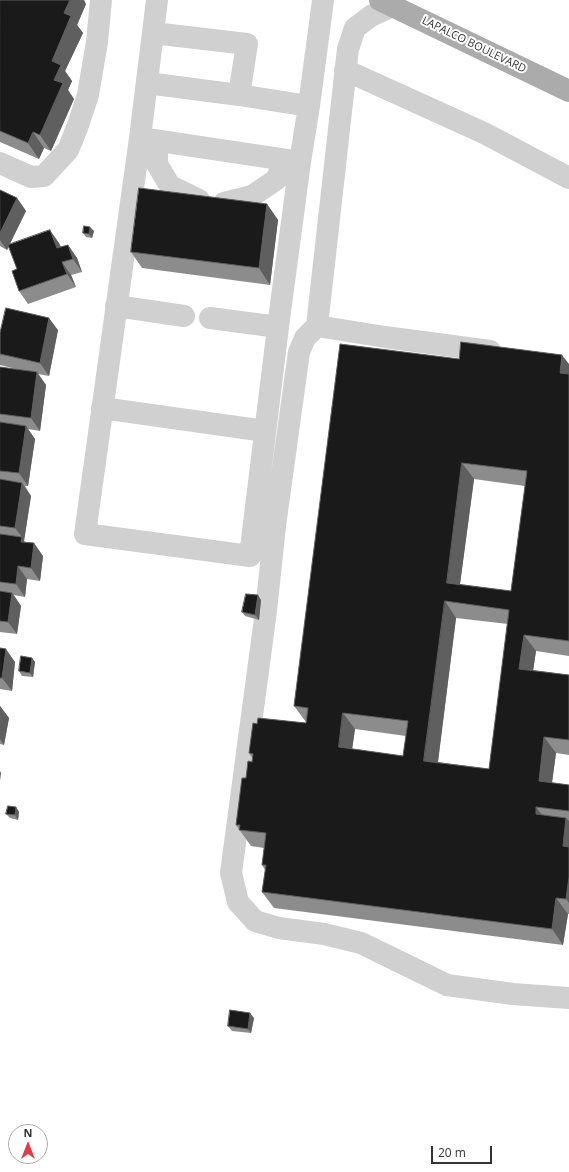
<!DOCTYPE html>
<html>
<head>
<meta charset="utf-8">
<style>
	body { margin:0 }
	#map { position:relative; width:569px; height:1172px; overflow:hidden; background:#fff; font-family:"Open Sans",sans-serif }
	canvas { display:block }
	.north { position:absolute; left:8px; top:1124px; width:40px; height:40px; box-sizing:border-box; background:#fff; border:1px solid #adadad; border-radius:50%; rotate:0deg; font-size:11px; font-weight:700; line-height:16px; text-align:center; color:#333 }
	.north::after { content:''; display:block; margin:auto; width:14px; height:18px; background:#e63946; clip-path:polygon(50% 0,100% 100%,50% 72%,0 100%) }
	.scale { position:absolute; left:431px; top:1146px; width:61px; height:18px; box-sizing:border-box; border:2px solid #333; border-top:0; padding-left:5px; font-size:12px; line-height:14px; white-space:nowrap; color:#333; -webkit-text-stroke:3px #fff; paint-order:stroke }
</style>
</head>
<body>
<div id="map">
<canvas width="569" height="1172"></canvas>
<div class="north">N</div>
<div class="scale">20 m</div>
</div>
<script>
const g = document.querySelector('canvas').getContext('2d');
g.lineJoin = 'round';
function trace(path, color, width, dash) {
  g.strokeStyle = color;
  g.lineWidth = width;
  g.lineCap = dash ? 'butt' : 'round';
  g.setLineDash(dash || []);
  g.stroke(path);
}
function fillPath(path, color) {
  g.fillStyle = color;
  g.fill(path, 'evenodd');
}
function label(font, color, halo, rows, align = 'center') {
  g.font = font + ' "Open Sans",sans-serif';
  g.lineWidth = 4;
  g.setLineDash([]);
  g.textBaseline = 'middle';
  g.strokeStyle = halo;
  g.fillStyle = color;
  for (const [text, x, y, turn = 0] of rows) {
    g.save();
    g.translate(x, y);
    g.rotate((+turn || 0) * Math.PI / 180);
    g.textAlign = isNaN(turn) ? turn : align;
    if (halo) g.strokeText(text, 0, 0);
    g.fillText(text, 0, 0);
    g.restore();
  }
}
trace(new Path2D(`
	M157,0L140,138L85,534L250,556L278,327L300,162
	M392,6L371,16L355,28L348,49L317,326L385,337L490,351
	M345,70L484,133L569,178
	M147,83L239,95L247,44L153,33
	M239,95L309,106L323,0
	M140,138L300,162L309,106
	M157,141V164L170,186L199,200
	M0,163L31,177L44,176L68,150L77,128L88,95L97,42L101,0
	M224,203L252,196L277,179L283,160
	M116,306L184,316
	M210,318L278,327
	M317,326L305,338L299,352L275,526L266,611L231,873L238,902L255,921L279,928L324,934L361,943L447,985L513,994L569,998
	M102,408L265,431`), '#d0d0d0', 22);
trace(new Path2D(`
	M380,0L569,91`), '#ababab', 22);
fillPath(new Path2D(`
	M0,0L86,4L77,25L83,33L65,71L72,81L68,90L74,99L51,151L44,148L39,159L0,142Z
	M0,190L17,198L26,211L9,245L59,243L61,247L68,245L77,258L82,272L71,275L76,287L28,304L19,291L17,269L9,246L7,250L0,246Z
	M267,204L278,220L270,285L142,268L131,252Z
	M94,231L92,238L86,237L83,233Z
	M58,330L49,376L38,374L46,385L40,431L28,429L35,439L28,486H25L31,496L24,541L26,543L43,556L40,581L27,579L25,597L14,595L21,606L17,634L0,632V367L20,370L0,365V333Z
	M459,359L569,364V656L536,651L533,670L569,675V755L556,753L552,783L569,785V914H568L563,945L274,908L262,892L265,870L262,865L264,848L251,846L236,825L246,778L252,762L253,759L249,753L257,724L306,723V722L294,706ZM474,479L525,486L511,591L460,584ZM456,618L508,624L489,769L438,762ZM355,729L406,736L403,756L352,749Z
	M261,600L259,620L245,616L242,612Z
	M0,648L15,662L12,691L0,689Z
	M32,658L35,662L33,677L22,676L19,671Z
	M0,706L9,718L4,745L0,744Z
	M16,807L19,812L18,820L10,818L6,814Z
	M254,1018L251,1033L232,1031L228,1026Z`), '#8c8c8c');
fillPath(new Path2D(`
	M70,0H84L86,4L77,25L83,33L65,71L72,81L68,90L74,99L51,151L40,135L54,80L52,61L64,13Z
	M33,132L44,148L39,159L28,143Z
	M17,198L26,211L7,250L0,240V233Z
	M267,204L278,220L270,285L259,268Z
	M90,227L94,231L92,238L89,234Z
	M50,230L59,243L66,261L57,248Z
	M68,245L77,258L82,272L73,259Z
	M62,262L71,275L76,287L67,274Z
	M49,318L58,330L49,376L40,363Z
	M562,355L569,364V386L560,373Z
	M37,372L46,385L40,431L31,418Z
	M26,426L35,439L28,486L19,473Z
	M462,463L474,479L458,599L447,583Z
	M22,483L31,496L24,541L31,550L21,542L22,537L15,528Z
	M34,543L43,556L40,581L31,568Z
	M18,566L27,579L25,597L16,584Z
	M12,593L21,606L17,634L8,622Z
	M258,595L261,600L259,620L255,615Z
	M445,601L456,618L436,777L424,761Z
	M524,635L536,651L531,685L519,669Z
	M6,649L15,662L12,691L2,678Z
	M32,658L35,662L33,677L30,673Z
	M0,706L9,718L4,745L0,739Z
	M343,713L355,729L350,764L339,747Z
	M544,737L556,753L550,797L539,781Z
	M0,771L1,773L0,781Z
	M16,807L19,812L18,820L15,815Z
	M536,807L548,823L536,814Z
	M566,818L569,821V856L563,846Z
	M569,877V903L566,899Z
	M556,898L568,914L563,945L552,929Z
	M250,1013L254,1018L251,1033L248,1029Z`), '#5f5f5f');
const building = new Path2D(`
	M0,0H70L64,13L71,16L52,61L61,65L54,80L63,83L40,135L33,132L28,143L0,131Z
	M139,188L267,204L259,268L131,252Z
	M0,190L17,198L0,233Z
	M84,226L90,227L89,234L83,233Z
	M50,230L57,248L68,245L73,259L62,262L67,274L19,291L12,271L17,269L8,245Z
	M6,308L49,318L40,363L0,354V333Z
	M461,342L562,355L560,373L569,374V641L524,635L519,669L569,675V740L544,737L539,781L569,785V811L536,807V814L566,818L563,846L569,847V877L566,899L556,898L552,929L262,892L266,865H262L266,833L239,830L240,825H236L242,778H246L248,761L252,762L253,754L249,753L253,723L257,724L258,718L306,723L308,708L294,706L340,344L459,359ZM462,463L527,471L511,591L447,583ZM445,601L509,610L489,769L424,761ZM343,713L408,721L403,756L339,747Z
	M0,367L37,372L31,418L0,414Z
	M0,422L26,426L19,473L0,471Z
	M0,479L22,483L15,528L0,526Z
	M0,534L22,537L21,542L34,543L31,568L18,566L16,584L0,582Z
	M0,591L12,593L8,622L0,621Z
	M246,594L258,595L255,615L242,612Z
	M0,648L6,649L2,678H0Z
	M21,656L32,658L30,673L19,671Z
	M8,806L16,807L15,815L6,814Z
	M230,1010L250,1013L248,1029L228,1026Z`);
fillPath(building, '#1a1a1a');
trace(building, '#5f5f5f', 1);
label('11px', '#333', '#fff', [
	["LAPALCO BOULEVARD",474,45,26]
]);
</script>
</body>
</html>
